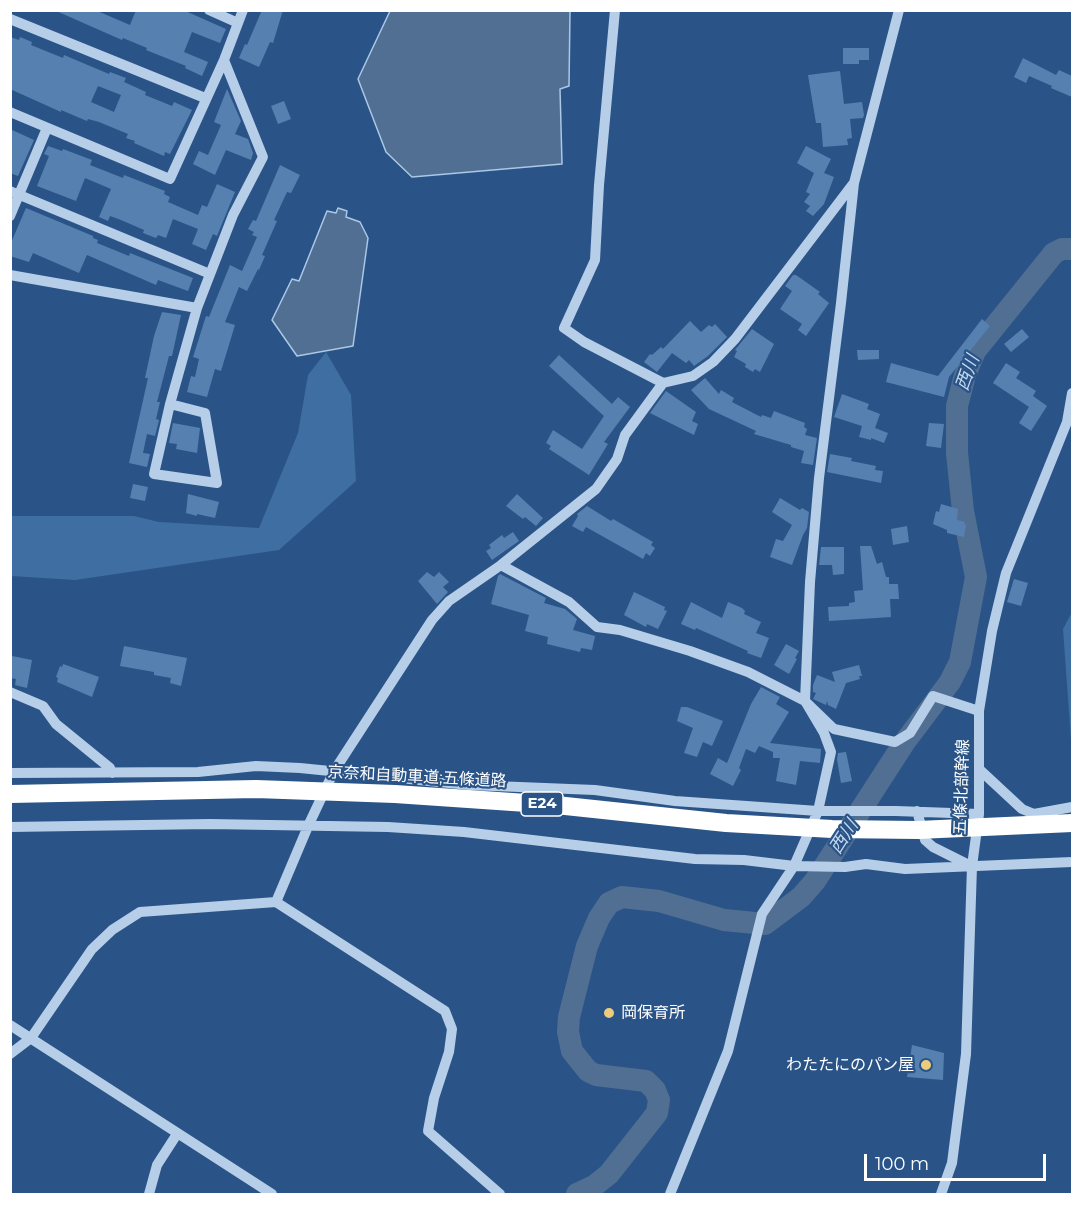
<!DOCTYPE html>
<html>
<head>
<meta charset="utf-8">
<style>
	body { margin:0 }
	#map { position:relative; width:1083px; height:1205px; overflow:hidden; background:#2a5487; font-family:Montserrat,sans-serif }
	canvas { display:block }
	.frame { position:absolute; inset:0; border:12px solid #fff; pointer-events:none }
	.scale { position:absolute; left:864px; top:1154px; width:182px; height:27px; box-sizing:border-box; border:3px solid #fff; border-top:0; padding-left:8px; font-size:18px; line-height:21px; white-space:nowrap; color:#fff; -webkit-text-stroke:4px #2a5487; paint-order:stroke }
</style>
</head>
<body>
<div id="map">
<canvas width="1083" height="1205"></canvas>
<div class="frame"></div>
<div class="scale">100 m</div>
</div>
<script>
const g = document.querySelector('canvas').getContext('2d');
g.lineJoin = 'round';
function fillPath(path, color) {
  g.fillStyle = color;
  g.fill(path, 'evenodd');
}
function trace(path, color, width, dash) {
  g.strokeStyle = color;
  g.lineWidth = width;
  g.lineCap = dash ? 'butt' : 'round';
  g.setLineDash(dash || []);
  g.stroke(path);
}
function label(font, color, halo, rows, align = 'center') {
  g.font = font + ' Montserrat,"Noto Sans JP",sans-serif';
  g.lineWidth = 4.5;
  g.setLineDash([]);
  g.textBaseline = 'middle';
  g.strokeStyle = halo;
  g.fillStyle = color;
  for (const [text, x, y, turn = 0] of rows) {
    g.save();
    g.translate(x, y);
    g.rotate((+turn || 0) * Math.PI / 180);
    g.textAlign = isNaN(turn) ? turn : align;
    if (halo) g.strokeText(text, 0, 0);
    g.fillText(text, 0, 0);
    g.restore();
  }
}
fillPath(new Path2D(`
	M326,352L351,395L356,481L279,550L75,580L11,576V516H134L159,522L259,528L298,433L308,375Z
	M1072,612V741L1071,740L1063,629Z`), '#3f6ea3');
const water = new Path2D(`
	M390,11H570L569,86L560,89L562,164L412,177L386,152L358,79Z
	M338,208L347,211L346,217L360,222L368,238L353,346L297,356L272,320L292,279L299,281L327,211L336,213Z`);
fillPath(water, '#516f92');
trace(water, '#abc8e8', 1.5);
trace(new Path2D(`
	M577,1194L594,1186L609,1174L657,1113L659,1100L655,1090L646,1081L596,1075L588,1071L572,1051L568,1032L569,1017L587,946L599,918L609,903L622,897L659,901L724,920L765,924L801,897L815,881L904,743L950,682L960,662L976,577L963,511L957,453V406L965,375L975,351L1054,253L1062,249H1072`), '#516f92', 22);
fillPath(new Path2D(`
	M54,10H95L130,25L136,10H183L226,29L220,43L192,32L184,52L208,62L202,76L185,68L186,66L146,50L147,48L123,38L122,40Z
	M262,10H283L273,43L270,42L259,67L239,58L245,44L247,45Z
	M10,37L19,40L20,37L32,42L31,45L63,58L64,55L109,74L110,72L126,78L124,82L146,92L145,95L172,106L174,102L192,110L170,154L165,152L164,156L134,143L135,141L126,138L128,134L99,122L88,119L87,121L61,110V112L10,89ZM98,86L121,95L114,112L91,102Z
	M843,48H869V60H859V64H843Z
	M1023,58L1056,75L1059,70L1072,76V97L1051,88L1052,86L1029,76L1026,83L1014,77Z
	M840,71L844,104L862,102L864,115L863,118L850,119L852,138L847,139L848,145L823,147L821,123H816L808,75Z
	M227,89L241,121L235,134L248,139L253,153L251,160L226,150L215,175L193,164L199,151L208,155L221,125L214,122Z
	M284,101L291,119L278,124L271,106Z
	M10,129L34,140L18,176L10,173Z
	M48,146L62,151L63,149L92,160L90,165L123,178L124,175L165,191L164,194L170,197L168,202L198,215L202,205L207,207L217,184L235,192L217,236L213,234L206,250L192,244L198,229L173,219L166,238L158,235L156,238L143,233L144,230L121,220L110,216L108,221L99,217L111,189L85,178L76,201L37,186L49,156L44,154Z
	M806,146L831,159L824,173L834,177L824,204L813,216L806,211L810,206L804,202L810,194L806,192L814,173L797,163Z
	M280,165L300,175L291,193L287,192L274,220L277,221L262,255L265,256L259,270L258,269L247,291L239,287L225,322L235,325L221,371L215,369L207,397L187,392L191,376L195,377L199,359L193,357L206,316L209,317L230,265L242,271L257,237L252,235L254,232L248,229L253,220L256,221Z
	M26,208L93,236V238L98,240L97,243L129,256L130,253L193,278L188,291L158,280L156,285L87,255L79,273L33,253L29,262L10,256V245Z
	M793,275H796L820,292L818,294L829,303L806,336L798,330L802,324L780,309L792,291L785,286Z
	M162,312L181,315L172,356H169L157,402H160L156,419L159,420L155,436L147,434L143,453L150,454L147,467L129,463L148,378H145L154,336Z
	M982,319L990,326L949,377L944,397L886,382L891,363L938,376Z
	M690,321L701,332L709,325L712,327L715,324L727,337L708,356L694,366L689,360L686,363L672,353L657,372L644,362L650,354L652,355L661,347L663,349Z
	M752,329L774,344L760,372L755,369L753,372L745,367L746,364L734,357L737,351L735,350Z
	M1022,329L1029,337L1011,352L1004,344Z
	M857,350H879V359L858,360Z
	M559,355L612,404L618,397L630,407L604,442L608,444L589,475L549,449L551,446L546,443L553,430L582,449L604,416L549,366Z
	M1006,363L1020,372L1016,378L1036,391L1033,396L1047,406L1031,431L1019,423L1029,407L993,383Z
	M705,378L719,394L721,390L734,398L732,402L761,417L762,415L771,418L774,411L805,423L804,427L807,429L805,435L817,438L813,465L801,463L804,451L791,447V445L754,434L756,431L709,409L691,390Z
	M666,391L696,412L692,421L698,424L694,435L650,413Z
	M842,394L869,404L867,409L880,414L875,428L888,433L884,443L871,438V440L859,437L862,426L834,417Z
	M173,423L200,428L197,453L176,449L177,444L169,443Z
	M929,423L944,424L941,448L926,446Z
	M830,454L852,458L851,461L876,466L875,470L883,471L881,483L827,472Z
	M133,484L148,487L145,501L130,498Z
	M188,494L219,502L215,518L197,514V516L186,513Z
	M517,494L543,518L536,526L525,517L523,519L506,506Z
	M780,498L800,510L802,508L809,512L807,528L803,535L792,565L770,557L776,539L783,541L792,525L772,512Z
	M941,504L958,509L957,520L965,522L964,524L966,525L964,537L947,533V530L933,524L936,511L939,512Z
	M587,506L611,521L613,519L653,542L651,545L655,548L650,556L646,553L643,559L586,527L583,532L572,526L578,516L577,514Z
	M907,526L909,542L893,545L891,529Z
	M513,532L519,541L492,560L486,551L491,548L489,545L502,535L504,538Z
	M860,546H871L877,564L882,562L886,577H889V584H898L899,599H890L891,617L829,621L828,607L849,606V603L855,602L854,591L863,590Z
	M821,547H844V574L833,575L832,565H819Z
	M427,572L434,577L439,572L449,582L443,587L448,592L437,604L418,581Z
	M500,574L546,598L544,603L565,609L577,619L573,630L595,636L592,650L581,648L580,652L547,644L548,637L525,631L529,615L491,604L498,576Z
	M1014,579L1028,583L1021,606L1007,602Z
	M634,592L665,607L664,610L667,611L658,629L647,624L646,627L624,615Z
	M691,602L722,618L728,602L742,608L745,611L744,614L761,622L756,633L769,638L761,658L747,653L748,651L696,628L695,630L681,624Z
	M786,644L799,651L795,658L797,659L789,674L774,665Z
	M124,646L187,658L181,686L170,683L171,678L154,675V672L120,666Z
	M12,656L32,660L27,688L15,685L16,679L10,678Z
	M63,664L99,677L92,697L57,682L58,678L56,677L60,666L62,667Z
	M859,665L862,676H859L860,679L846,683L836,709L828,705L827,701L826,705L813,699L816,693L813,692V685L817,675L835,682L832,672Z
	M761,687L780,697L776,704L789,712L770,743L821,749L820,763L800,761L796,785L776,781L780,758H773V752L759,746L755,753L746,749L739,768L741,770L733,786L710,774L718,758L727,763L751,704Z
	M681,707H687L723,721L712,746L703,742L697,757L684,753L693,728L677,721Z
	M846,752L852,781L841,783L837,759L838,753Z
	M912,1045L944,1053L943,1080L907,1077Z`), '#5680b0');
trace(new Path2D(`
	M209,10L238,23
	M615,10L599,185L595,260L564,328L584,342L663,383L693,376L713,362L735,339L853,184
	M10,19L205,98
	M10,112L170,179L224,60L243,10
	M10,191L210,274
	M10,216L47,128
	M10,275L197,308
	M170,404L197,308L233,215L263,157L224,60
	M170,404L205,413L217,483L154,474Z
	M501,565L569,602L597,627L620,630L690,651L748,672L805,701L834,729L895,742L910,733L933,696L979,711
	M10,692L43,706L56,724L110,768L112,773
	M980,770L1022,809L1034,814L1072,807
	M10,773L198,772L256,766L300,768L469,785L595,790L675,801L818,811H896L979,814
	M917,811L925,840L933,847L969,865
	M10,827L210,824L388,827L464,832L695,859L744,860L794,866L845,867L866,864L905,869L1072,862
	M276,902L445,1011L452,1029L449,1052L434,1098L428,1131L500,1194
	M10,1025L272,1194
	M10,1054L31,1038L92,949L112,930L140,912L276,902L309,824L334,771L432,620L449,601L501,565L596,489L617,459L625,435L663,383
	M149,1194L157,1165L177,1134
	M670,1194L728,1051L762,914L794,866L818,811L831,752L824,733L805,701L810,582L819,478L841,303L854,183L899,10
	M941,1194L952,1163L966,1054L972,866L979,814V711L992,631L1006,573L1067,422L1072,393`), '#b7cee8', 10);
trace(new Path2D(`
	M10,794L256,789L395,794L556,805L726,823L832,829L918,830L1072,823`), '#fff', 18);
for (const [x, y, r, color] of [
	[609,1013,6,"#eecc7e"],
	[926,1065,6,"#eecc7e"]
]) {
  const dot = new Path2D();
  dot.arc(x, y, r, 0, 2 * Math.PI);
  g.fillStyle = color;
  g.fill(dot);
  trace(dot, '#2a5487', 2);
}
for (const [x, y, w] of [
	[542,804,42]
]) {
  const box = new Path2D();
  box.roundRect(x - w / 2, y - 12, w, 24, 4.5);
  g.fillStyle = '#2a5487';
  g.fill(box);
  trace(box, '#fff', 1.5);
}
label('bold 15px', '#fff', null, [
	["E24",542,804]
]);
label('16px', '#fff', '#2a5487', [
	["京奈和自動車道;五條道路",417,777,3],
	["五條北部幹線",962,787,-88]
]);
label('16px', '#fff', '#2a5487', [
	["岡保育所",621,1013],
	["わたたにのパン屋",914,1065,"right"]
], 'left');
label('italic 18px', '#c2d7ef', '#2a5487', [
	["西川",968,373,-70],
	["西川",844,837,-57]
]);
</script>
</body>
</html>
